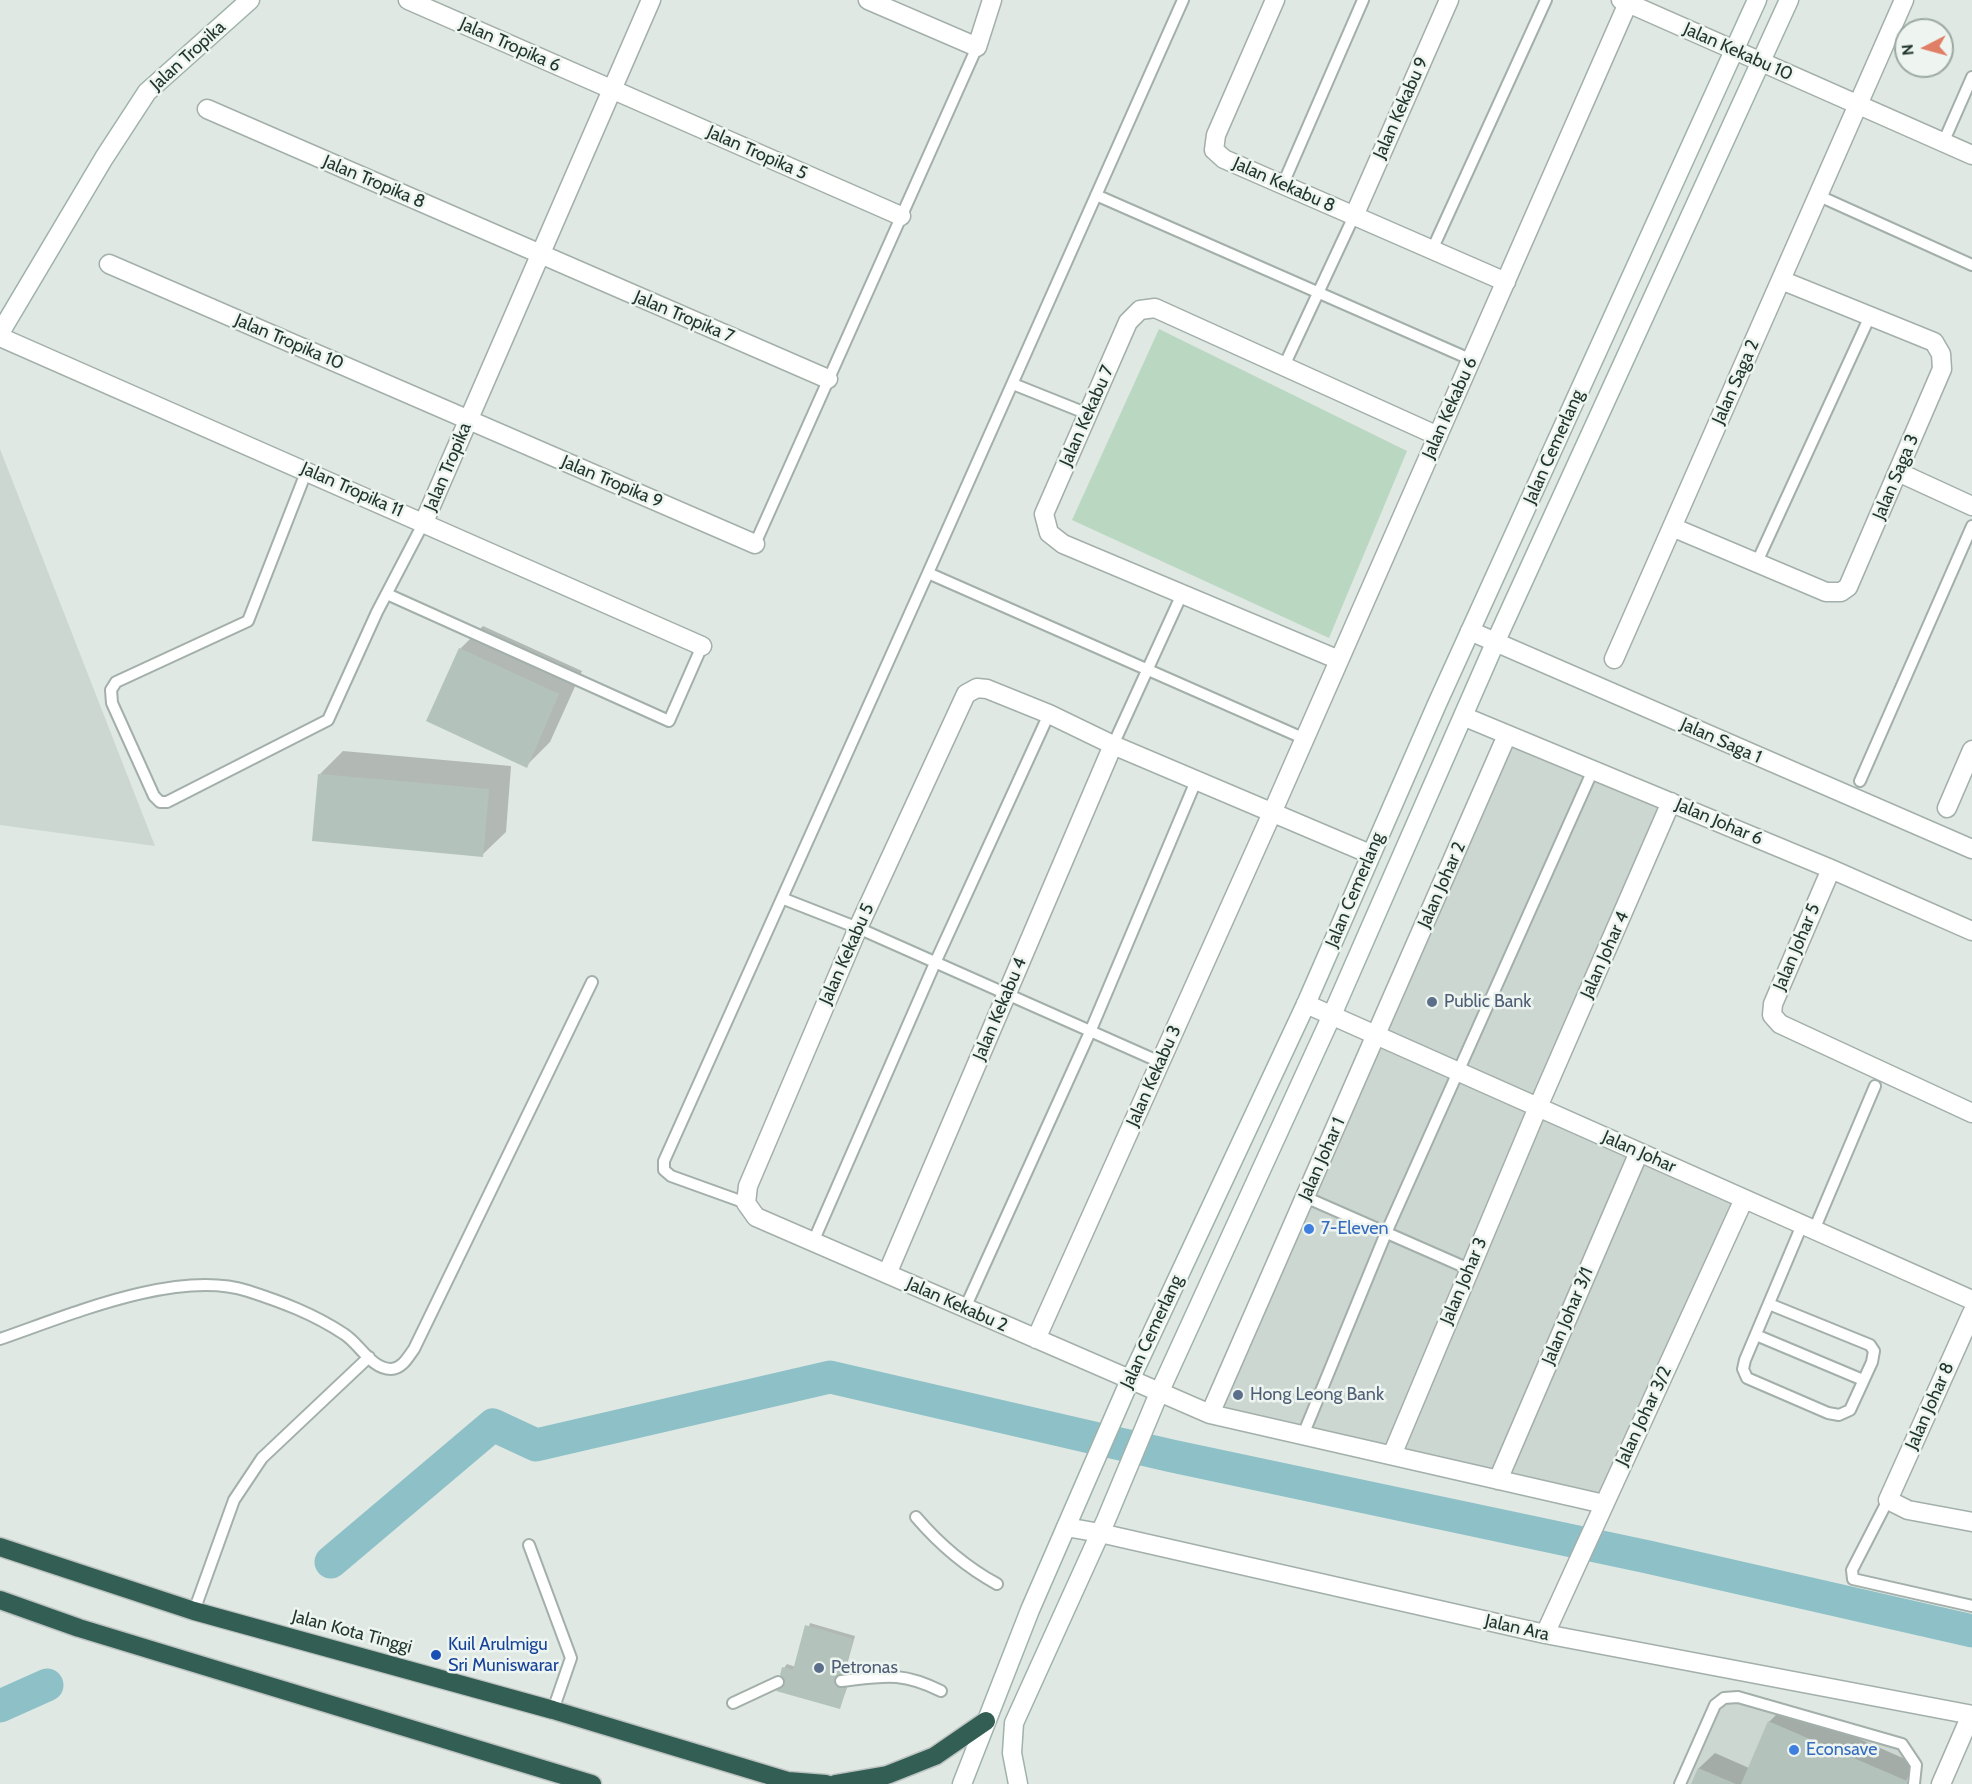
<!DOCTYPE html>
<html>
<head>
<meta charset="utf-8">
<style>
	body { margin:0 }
	#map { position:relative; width:1972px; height:1784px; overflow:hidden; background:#dfe8e3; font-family:Cabin,sans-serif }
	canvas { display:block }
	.north { position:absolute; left:1894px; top:18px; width:60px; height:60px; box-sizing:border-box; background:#eef5f1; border:2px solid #9ca9a4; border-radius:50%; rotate:264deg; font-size:16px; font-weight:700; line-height:24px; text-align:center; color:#223630 }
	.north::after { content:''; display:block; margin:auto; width:21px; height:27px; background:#e07f65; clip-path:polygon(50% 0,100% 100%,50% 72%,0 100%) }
</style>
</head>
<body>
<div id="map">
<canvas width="1972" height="1784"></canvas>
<div class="north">N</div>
</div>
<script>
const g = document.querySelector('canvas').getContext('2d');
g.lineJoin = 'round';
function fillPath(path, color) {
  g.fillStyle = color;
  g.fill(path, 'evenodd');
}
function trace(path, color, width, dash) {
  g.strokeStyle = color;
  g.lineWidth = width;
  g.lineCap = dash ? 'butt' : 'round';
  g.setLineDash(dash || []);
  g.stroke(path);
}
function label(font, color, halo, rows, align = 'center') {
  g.font = font + ' Cabin,sans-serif';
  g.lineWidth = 5;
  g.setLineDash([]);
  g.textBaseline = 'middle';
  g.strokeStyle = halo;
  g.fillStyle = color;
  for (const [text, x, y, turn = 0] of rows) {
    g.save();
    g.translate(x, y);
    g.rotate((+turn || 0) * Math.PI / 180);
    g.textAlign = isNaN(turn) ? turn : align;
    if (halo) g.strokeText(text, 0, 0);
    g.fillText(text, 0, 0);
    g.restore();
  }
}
fillPath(new Path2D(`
	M0,449L155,846L0,825Z
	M1510,743L1663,806L1530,1111L1736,1203L1600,1496L1220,1409Z
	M1739,1701L1900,1749L1910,1764L1909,1784H1685L1718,1708L1724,1702Z`), '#cdd7d2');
fillPath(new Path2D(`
	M1159,329L1407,451L1329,638L1072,520Z`), '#bad7c1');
fillPath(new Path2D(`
	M483,626L582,671L550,742L526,766L460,649Z
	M343,751L511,766L506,832L482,855L320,774Z
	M810,1623L855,1636L846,1668L837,1675L841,1685H848L840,1708L787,1683L784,1668L787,1664L796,1667Z
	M1785,1706L1914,1763L1905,1784H1692L1699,1768L1715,1753L1749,1768L1769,1722Z`), '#0003');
trace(new Path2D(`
	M331,1562L493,1425L536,1445L830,1377L1172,1456L1648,1557L1972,1631
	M0,1706L47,1685`), '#8dc0c7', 33);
fillPath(new Path2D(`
	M459,648L559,694L527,768L426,721Z
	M318,774L489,789L483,857L312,841Z
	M805,1625L853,1639L844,1673L834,1679L838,1688H846L840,1709L776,1691L785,1683L780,1675L782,1667L793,1670Z
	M1768,1721L1907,1781V1784H1741Z
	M1698,1768L1736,1784H1691Z`), '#b4c2bc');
const lane = new Path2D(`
	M1183,0L928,573L1305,739
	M1943,143L1972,77
	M1283,184L1363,0
	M1096,195L1472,360
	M1817,195L1972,265
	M1432,250L1546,0
	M1284,366L1354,216
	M1013,384L1088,414
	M307,470L248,621L116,682L111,690L112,703L154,796L160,802H167L328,720L377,612L424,522
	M755,544L977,47
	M1757,562L1870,316
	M387,594L669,721L702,646
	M1113,745L1182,594
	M1860,781L1972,526
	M784,899L858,928L1160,1062
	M1305,1197L1469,1269
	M746,1203L671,1176L664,1170V1161L928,573
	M1814,1230L1875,1086
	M813,1242L935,963L1049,714
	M1769,1304L1870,1345L1874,1351L1872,1362L1850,1410L1839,1415L1828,1413L1747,1378L1743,1369L1745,1360L1802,1225
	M965,1308L1090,1032L1196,781
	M1756,1335L1863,1380
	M0,1339C67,1316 178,1268 248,1291C282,1302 314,1314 344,1334C359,1343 371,1369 391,1369C402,1369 408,1357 414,1349L592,982
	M1303,1435L1386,1233L1593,770
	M1888,1500L1852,1570L1853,1579L1972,1606
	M916,1517C940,1545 964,1566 997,1584
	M529,1545L571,1658L553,1710
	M194,1611L234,1500L262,1458L369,1357
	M841,1681C884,1676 901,1671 941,1691
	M733,1703L778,1682
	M1680,1784L1715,1705L1724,1698L1738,1697L1902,1744L1916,1765L1914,1784`);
const street = new Path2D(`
	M408,0L901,216
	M868,0L977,47L992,0
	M1275,0L1216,135L1214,150L1224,159L1506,282
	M1621,0L1972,155
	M207,109L828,379
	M1354,216L1449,0
	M109,264L755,544
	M0,337L702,646
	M1898,472L1972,506
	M424,522L651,0
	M1672,527L1826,592H1841L1848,587L1942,369L1941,354L1934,342L1781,280
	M1470,631L1972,849
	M1614,659L1904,0
	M1339,660L1063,544L1049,533L1044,514L1128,322L1140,310L1155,308L1438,436
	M1465,717L1831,869L1972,931
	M1947,808L1972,750
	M1370,854L1113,745L1049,714L987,689L977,688L966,694L858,928L748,1186L746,1203L756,1217L1210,1414L1604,1504
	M1831,869L1773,1004L1772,1015L1780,1024L1972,1113
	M1306,1004L1972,1300
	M887,1274L1113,745
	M1972,1313L1888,1500L1908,1510L1972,1522
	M1036,1339L1272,813L1628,3
	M1210,1414L1507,735
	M1392,1455L1538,1107L1671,802
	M1498,1480L1639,1152
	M1066,1527L1100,1533L1545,1634L1972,1715
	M1545,1634L1744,1199
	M1941,1784L1971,1715`);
const secondary = new Path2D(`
	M0,333L104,158L147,92L250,0
	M962,1784L1030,1610L1130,1380L1306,1004L1437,704L1757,0
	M1018,1784L1012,1753L1014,1723L1106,1520L1159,1393L1332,1015L1495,643L1789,0`);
const highway = new Path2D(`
	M0,1547L194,1611L553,1710L798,1784
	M0,1600L79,1628L592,1784
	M788,1781L826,1784
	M835,1784L887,1775L935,1756L986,1721`);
trace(lane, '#a3afaa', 14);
trace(street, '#a3afaa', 21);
trace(secondary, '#9fb2ab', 21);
trace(highway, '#bdc3c1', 21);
trace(lane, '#fff', 10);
trace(street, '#fff', 18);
trace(secondary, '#fff', 18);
trace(highway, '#325e53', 18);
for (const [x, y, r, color] of [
	[1432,1002,6,"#5c6f8a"],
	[1309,1229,6,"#3f7fe0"],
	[1238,1395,6,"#5c6f8a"],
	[436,1655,6,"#1a4fb4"],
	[819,1668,6,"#5c6f8a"],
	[1794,1750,6,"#3f7fe0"]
]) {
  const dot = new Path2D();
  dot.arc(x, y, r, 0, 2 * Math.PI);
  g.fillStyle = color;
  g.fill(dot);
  trace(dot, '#eef5f1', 2);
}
label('18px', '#223630', '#eef5f1', [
	["Jalan Tropika 6",510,45,24],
	["Jalan Kekabu 10",1738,52,24],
	["Jalan Tropika",188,56,-42],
	["Jalan Kekabu 9",1401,108,-66],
	["Jalan Tropika 5",757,153,24],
	["Jalan Tropika 8",374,182,23],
	["Jalan Kekabu 8",1284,185,24],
	["Jalan Tropika 7",684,317,23],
	["Jalan Tropika 10",289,342,23],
	["Jalan Saga 2",1736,382,-66],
	["Jalan Kekabu 6",1450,408,-66],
	["Jalan Kekabu 7",1087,416,-66],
	["Jalan Cemerlang",1554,447,-66],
	["Jalan Tropika",448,467,-67],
	["Jalan Saga 3",1896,477,-67],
	["Jalan Tropika 9",612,482,23],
	["Jalan Tropika 11",352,490,24],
	["Jalan Saga 1",1721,741,24],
	["Jalan Johar 6",1719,822,23],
	["Jalan Johar 2",1442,885,-66],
	["Jalan Cemerlang",1355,890,-67],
	["Jalan Johar 5",1797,947,-67],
	["Jalan Kekabu 5",847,954,-66],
	["Jalan Johar 4",1605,955,-66],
	["Jalan Kekabu 4",1000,1009,-67],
	["Jalan Kekabu 3",1154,1076,-66],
	["Jalan Johar",1639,1152,24],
	["Jalan Johar 1",1322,1159,-66],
	["Jalan Johar 3",1464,1281,-67],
	["Jalan Kekabu 2",957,1305,24],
	["Jalan Johar 3/1",1568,1316,-67],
	["Jalan Cemerlang",1152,1332,-65],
	["Jalan Johar 8",1930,1406,-66],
	["Jalan Johar 3/2",1644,1416,-65],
	["Jalan Ara",1517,1628,13],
	["Jalan Kota Tinggi",352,1632,15]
]);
label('18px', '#4e5e75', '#eef5f1', [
	["Public Bank",1444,1002],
	["Hong Leong Bank",1250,1395],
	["Petronas",831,1668]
], 'left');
label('18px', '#366cbe', '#eef5f1', [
	["7-Eleven",1321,1229],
	["Econsave",1806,1750]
], 'left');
label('18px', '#164399', '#eef5f1', [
	["Kuil Arulmigu",448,1645],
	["Sri Muniswarar",448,1666]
], 'left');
</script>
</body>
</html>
